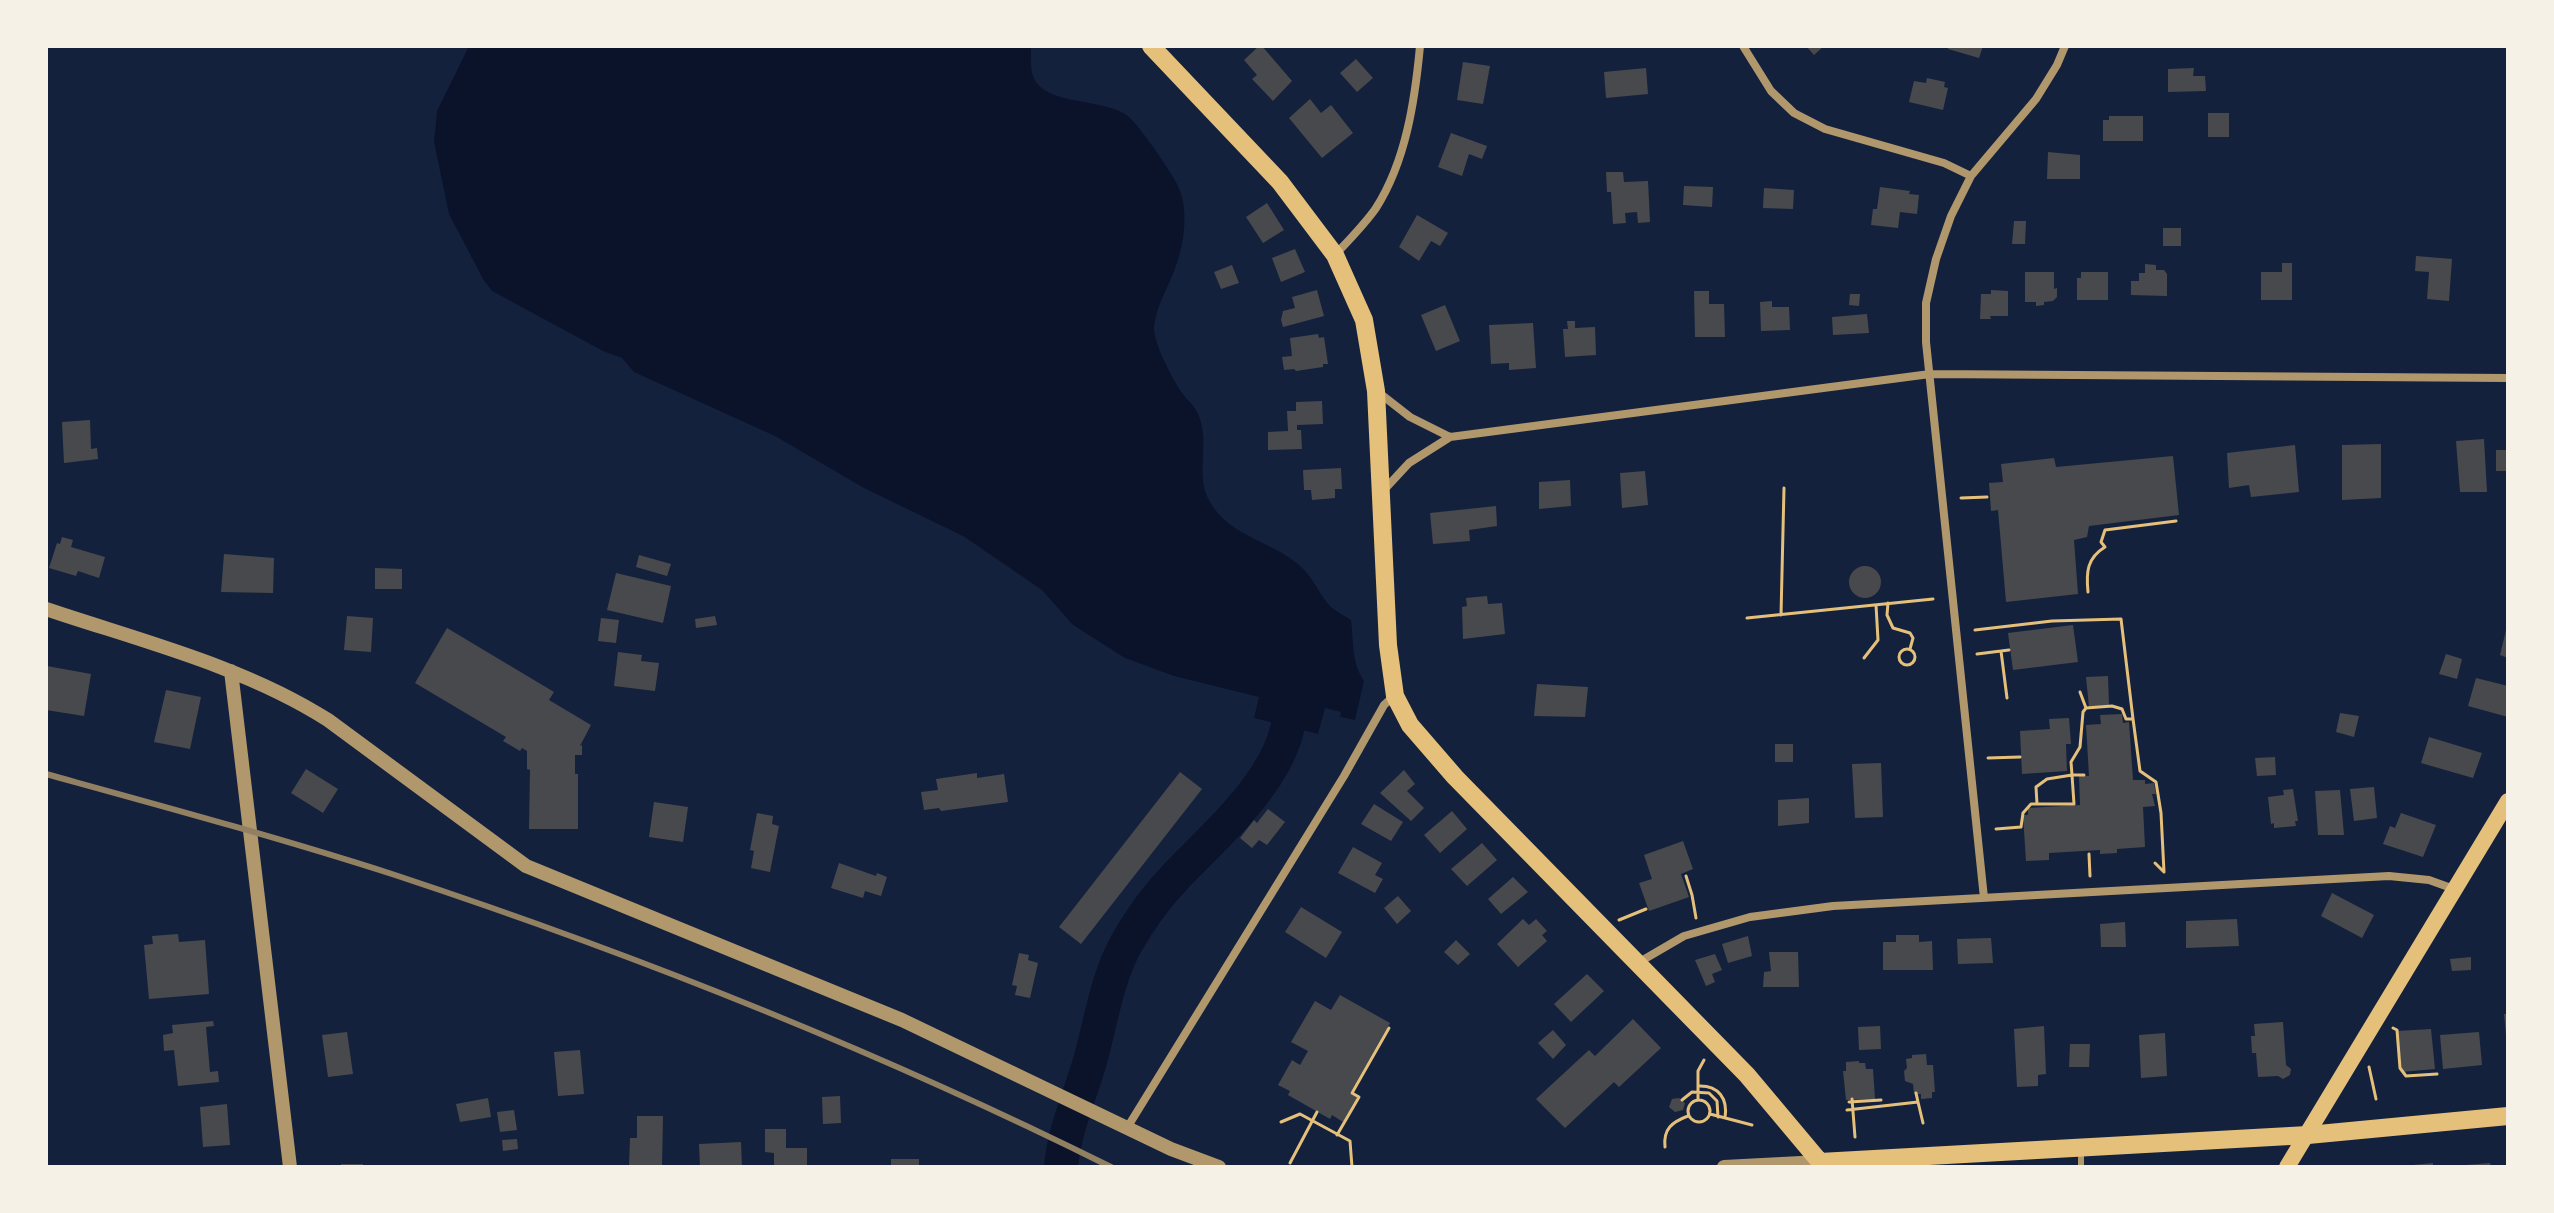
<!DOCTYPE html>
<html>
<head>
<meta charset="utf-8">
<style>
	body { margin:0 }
	#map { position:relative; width:2554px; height:1213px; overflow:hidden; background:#14213d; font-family:"Times New Roman",serif }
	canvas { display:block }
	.frame { position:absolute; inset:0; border:48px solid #f6f1e7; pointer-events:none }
</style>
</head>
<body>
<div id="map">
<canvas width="2554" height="1213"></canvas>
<div class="frame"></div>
</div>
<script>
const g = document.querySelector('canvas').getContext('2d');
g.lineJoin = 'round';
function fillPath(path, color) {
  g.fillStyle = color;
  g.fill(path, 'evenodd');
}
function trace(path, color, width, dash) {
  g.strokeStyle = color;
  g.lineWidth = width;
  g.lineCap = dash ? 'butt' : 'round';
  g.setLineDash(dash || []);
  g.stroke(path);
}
fillPath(new Path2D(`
	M469,46H1031C1031,55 1030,67 1033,76C1043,105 1099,98 1125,114C1137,121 1168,168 1176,182C1192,210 1183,253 1170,281C1163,296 1156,310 1154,327C1153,342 1173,380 1182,393C1187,400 1194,405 1197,412C1211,439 1196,469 1207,496C1223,534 1269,540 1298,564C1313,576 1319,595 1331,607C1337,612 1345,616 1351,620C1354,642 1351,661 1364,681L1355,720L1340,717L1341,712L1325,708L1318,734L1254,718L1259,697L1174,676L1125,658L1073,625L1042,590L963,536L864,488L775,436L634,372L622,358L603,351L492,291L483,279L449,214L434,142L437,111Z`), '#0b132b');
trace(new Path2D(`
	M1061,1167C1064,1130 1080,1096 1090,1061C1101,1022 1106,981 1126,944C1140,919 1157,896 1177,875C1222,828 1308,757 1287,682`), '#0b132b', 34);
fillPath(new Path2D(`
	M1259,46H1262L1292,81L1273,101L1252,79L1257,75L1244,60Z
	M1806,46H1824L1814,55Z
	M1948,46H1983L1979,58L1948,49Z
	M1356,59L1373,78L1357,92L1340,73Z
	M1463,62L1490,66L1483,104L1457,100Z
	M1646,68L1648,94L1606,98L1604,72Z
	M2194,68L2193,76H2205L2206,91L2168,92V69Z
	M1927,78L1945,82L1944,87L1948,88L1943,110L1909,102L1914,81L1926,83Z
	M1310,99L1321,113L1331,105L1353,133L1322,158L1289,118Z
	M2208,113H2229V137H2208Z
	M2109,116H2143V141H2103V120H2109Z
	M1451,133L1487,146L1482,159L1469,154L1462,176L1438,167Z
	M2048,152L2080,155V179H2047Z
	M1606,172H1623L1624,182L1648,181L1650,222L1638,223L1637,212L1625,213L1626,223L1613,224L1611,192H1607Z
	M1684,186L1713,187L1712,207L1683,205Z
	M1880,187L1910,191L1909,194L1919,195L1917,214L1900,212L1898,228L1871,225L1873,209H1877Z
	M1764,188L1794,190L1793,209L1763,208Z
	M1267,203L1284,230L1263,243L1246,217Z
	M1417,215L1448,233L1440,246L1431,241L1419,261L1399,247Z
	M2014,221H2026L2025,244H2012Z
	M2163,228H2181V246H2163Z
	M1295,249L1305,272L1281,282L1272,258Z
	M2416,256L2452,259L2449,301L2427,299L2429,272L2415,271Z
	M2282,263H2292V300H2261V272H2282Z
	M2145,264L2156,265V270H2164L2167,274V296L2131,295V281H2139V273H2145Z
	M1232,265L1239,283L1221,289L1214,272Z
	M2025,272H2054V289L2057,288V297L2053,301L2044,302V305L2036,306V302H2025Z
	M2081,272H2108V300H2077V278H2081Z
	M1317,290L1324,316L1283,327L1281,320L1283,311L1295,308L1292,297Z
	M1991,290L2008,291V316H1990L1991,319H1980L1981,294H1991Z
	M1694,291H1709V304H1724L1725,337H1695Z
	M1850,294H1860L1859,306L1849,305Z
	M1772,301V307H1789L1790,330L1761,331L1760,302Z
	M1445,305L1460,341L1436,351L1421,315Z
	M1867,314L1869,333L1833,335L1832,317Z
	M1567,321H1575V328L1595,327L1596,355L1565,357L1563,329H1568Z
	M1533,323L1536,368L1509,370V363L1491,364L1489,325Z
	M1318,334L1319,338L1324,337L1328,364H1323V367L1296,371L1294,369L1284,370L1282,357L1292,356L1290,338Z
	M1322,401L1323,424L1297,425V430H1301L1302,449L1268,450V432L1288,431L1287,411H1296V402Z
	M90,420L91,449L97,448L98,459L64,463L62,422Z
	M2484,439L2487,492H2460L2456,441Z
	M2381,444V498L2342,500V445Z
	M2295,445L2299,492L2251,497L2249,485L2229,488L2227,453Z
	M2496,450H2508V471H2496Z
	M2173,456L2179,515L2089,526L2087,537L2074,540L2078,594L2006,602L1998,510L1991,511L1989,483L2003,482L2001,464L2054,458L2056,467Z
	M1341,468L1342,489H1335V498L1312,500L1311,490H1304L1303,470Z
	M1645,471L1648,505L1622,508L1620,473Z
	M1570,480L1571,506L1539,509V482Z
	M1496,506L1497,526L1469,530L1470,541L1433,544L1430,513Z
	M62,537L73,540L71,547L105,557L99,578L78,571L76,576L49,568L57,543L60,544Z
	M224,554L274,558L273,593L221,592Z
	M639,555L671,564L667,576L636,567Z
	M1849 582a16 16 0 1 1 32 0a16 16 0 1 1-32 0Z
	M375,568L402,569V589H375Z
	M616,573L671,586L663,623L607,610Z
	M1487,596L1488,604L1502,603L1505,634L1463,639L1462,607L1467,606L1466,598Z
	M347,616L373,618L371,652L344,650Z
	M715,616L717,625L696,628L695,619Z
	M601,618L619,620L616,643L598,641Z
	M2073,625L2078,662L2013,670L2008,633Z
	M2507,626H2508V658L2500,655Z
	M447,628L554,692L549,700L591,725L580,746L582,745V755H575V774H578V829H529L530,770L527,769V751L522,748L520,751L503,741L506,737L415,683Z
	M618,652L642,655L641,661L659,663L655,691L614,686Z
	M2446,654L2462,659L2457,679L2439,674Z
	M47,666L91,674L84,716L46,710Z
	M2108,676L2109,705L2089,707L2086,677Z
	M2476,678L2508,686V717L2468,706Z
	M1537,684L1588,687L1585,717L1534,716Z
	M166,690L201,697L190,749L154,742Z
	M2340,713L2359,716L2354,737L2336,732Z
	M2122,714L2123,723L2129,722L2133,780H2145V784L2154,783L2156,794H2152L2155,806L2143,807L2145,847L2117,849V853L2100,854V850L2049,853V860L2026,861L2023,815H2028V808L2080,805L2079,776H2089L2086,725L2101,724L2100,715Z
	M2069,718L2071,744H2066L2067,771L2022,774L2020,731L2050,729L2049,719Z
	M2429,737L2482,753L2473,778L2421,763Z
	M1775,744H1793V762H1775Z
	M2275,757L2276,775L2257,776L2255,758Z
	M1881,763L1883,817L1855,818L1852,764Z
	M306,769L338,789L323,813L291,793Z
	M1404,770L1415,784L1407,791L1424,808L1411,821L1380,793Z
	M1180,772L1202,789L1081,944L1059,927Z
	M977,773V778L1004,774L1008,802L941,811L939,808L924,810L921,792L938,790L936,779Z
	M2374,787L2377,818L2354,821L2350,789Z
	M2293,789L2298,821H2295L2296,826L2274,828V823L2271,824L2268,797L2284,795L2283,790Z
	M2340,790L2344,835H2318L2315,791Z
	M1809,798V823L1778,826V800Z
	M654,802L688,807L683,842L649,837Z
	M1374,804L1403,822L1391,841L1361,824Z
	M1268,809L1285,822L1267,845L1259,840L1252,848L1240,838L1254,820L1257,823Z
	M1452,811L1467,829L1440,853L1424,835Z
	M757,813L773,816L772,824L779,826L770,872L751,868L754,851L750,850Z
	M2401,813L2436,825L2423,857L2383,844L2390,826L2395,828Z
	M1683,841L1693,869L1681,874L1689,897L1649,911L1639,883L1652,879L1644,855Z
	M1482,843L1497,860L1467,886L1451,869Z
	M1353,847L1382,863L1375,875L1383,879L1375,893L1338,873Z
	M839,863L876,876L877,873L887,877L881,896L865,891L863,898L831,888Z
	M1513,877L1528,892L1501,914L1488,899Z
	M2332,893L2374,915L2362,938L2321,916Z
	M1398,896L1411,911L1397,924L1384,908Z
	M1301,907L1342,932L1326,958L1285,932Z
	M1523,919L1529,925L1536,919L1547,931L1542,935L1547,941L1518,967L1497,944Z
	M2237,919L2239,946L2186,948V921Z
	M2125,922L2126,947H2101L2100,924Z
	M178,934L179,942L205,940L209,994L149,999L144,945L153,944L152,936Z
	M1896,935H1919V942L1932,941L1933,970H1883V942H1896Z
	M1748,936L1752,956L1728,963L1722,944Z
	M1991,938L1993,963L1958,964L1957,939Z
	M1456,940L1470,954L1458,965L1444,952Z
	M1769,952H1798L1799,987H1763L1764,972L1771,971Z
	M1019,953L1029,955L1028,960L1038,963L1030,998L1015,995L1017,986L1012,985Z
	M1715,954L1722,970L1712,974L1715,982L1706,986L1695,960Z
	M2471,957V970L2452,971L2450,959Z
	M1587,974L1604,991L1571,1022L1554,1004Z
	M1340,995L1390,1023L1350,1093L1357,1097L1343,1122L1332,1115L1330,1119L1288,1095L1290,1091L1278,1085L1292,1060L1300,1065L1308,1051L1291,1042L1315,1001L1331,1010Z
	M2504,1014H2508V1035H2506Z
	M1633,1019L1661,1048L1619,1087L1614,1082L1565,1128L1536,1099L1589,1050L1595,1056Z
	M213,1021L214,1026L206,1027L210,1072L218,1071L219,1082L178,1086L174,1050L164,1051L163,1035L173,1033L172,1025Z
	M2283,1022L2286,1065L2291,1069L2290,1075L2283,1079L2278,1076L2258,1077L2256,1053H2252L2251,1036H2255L2254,1024Z
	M1880,1026L1881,1049L1859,1050L1858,1027Z
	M2044,1026L2046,1074L2038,1075V1086L2017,1087L2014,1029Z
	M2431,1029L2435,1069L2401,1072L2397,1031Z
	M1553,1030L1566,1045L1553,1059L1538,1043Z
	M347,1032L353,1074L328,1077L322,1035Z
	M2479,1032L2482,1065L2443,1069L2440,1035Z
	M2165,1033L2167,1076L2141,1078L2139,1035Z
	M2070,1044H2090L2089,1067H2069Z
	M580,1050L584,1094L558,1096L554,1052Z
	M1926,1054L1927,1065H1933L1935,1092H1932V1098L1921,1099V1094H1914L1913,1084L1905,1081L1904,1071L1907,1068L1906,1059L1912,1058V1055Z
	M1859,1061V1063H1865L1866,1069H1873L1875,1099L1846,1100L1843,1071H1846V1062Z
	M840,1096L841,1123L823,1124L822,1097Z
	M488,1098L491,1117L460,1122L456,1104Z
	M1679,1098L1685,1103L1683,1110L1675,1112L1669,1107L1672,1099Z
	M227,1104L230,1145L203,1147L200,1107Z
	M514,1110L517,1130L500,1132L497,1112Z
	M637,1116H663L662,1167H629L630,1138H637Z
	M765,1129H786V1148H807V1167H774V1153L765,1152Z
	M517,1139L518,1149L503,1151L502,1140Z
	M741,1142L742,1167H700L699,1144Z
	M891,1159H919V1167H891Z
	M2433,1163V1167H2413V1165Z
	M2490,1163L2491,1167H2465V1165Z
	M341,1164H363V1167H341Z`), '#48494c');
trace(new Path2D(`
	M1961,498L1987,497
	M2088,592C2086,572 2087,558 2105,547L2101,542L2105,530L2176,521
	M1888,603L1887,615L1893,628L1910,633L1913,638L1910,649
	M1781,615L1784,488
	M1747,618L1933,599
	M1975,630L2052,621L2121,619L2133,719
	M1899 657a8 8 0 1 1 16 0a8 8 0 1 1-16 0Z
	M2001,651L2007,698
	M1977,654L2009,650
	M1864,658L1878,640L1876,605
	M2080,692L2086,708
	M1988,758L2020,757
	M2084,775H2072L2071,762L2080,747L2083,712L2086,708L2112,706L2122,709L2126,719H2133L2140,771L2156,782L2161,813L2164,872
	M1996,829L2021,827L2023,813L2031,804H2074L2072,775L2047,779L2036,787L2037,804
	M2089,854L2090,876
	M2155,863L2164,872
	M1686,876L1692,895L1696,918
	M1619,920L1646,909
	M2393,1028L2397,1030L2400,1068L2406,1076L2437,1074
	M2369,1067L2376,1099
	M1698,1086C1719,1085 1728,1099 1725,1118
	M1916,1093L1918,1102
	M1698,1099V1071L1704,1060
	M1852,1099L1855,1137
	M1688 1111a11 11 0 1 1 22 0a11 11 0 1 1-22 0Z
	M1682,1100L1692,1092L1709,1093L1717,1101L1718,1117
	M1849,1102L1881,1100
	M1847,1110L1918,1102L1923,1123
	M1710,1114L1752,1125
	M1281,1122L1300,1114L1350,1141L1352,1167
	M1337,1135L1359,1097L1352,1093L1389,1028
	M1665,1147C1663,1129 1672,1122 1688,1116
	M1290,1163L1317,1112`), '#e5c07b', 3);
trace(new Path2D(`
	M2081,1151V1167`), '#b1986c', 6);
trace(new Path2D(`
	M1743,46L1771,91L1794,113L1825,129L1944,163L1971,176
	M1335,255C1349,240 1365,224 1376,208C1406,161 1415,100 1420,46
	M1378,392L1410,417L1450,437L1930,374L2508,378
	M1383,491L1409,463L1450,437
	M1984,898L1926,342V303L1936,259L1951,216L1971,176L2036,99L2057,65L2065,46
	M1636,964L1684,936L1750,917L1833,906L2389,876L2429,880L2454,889
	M1127,1128L1344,776L1384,705L1394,696`), '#b1986c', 8);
trace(new Path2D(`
	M46,609C141,641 243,666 328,720L526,866L902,1020L1171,1149L1219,1167
	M231,671L290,1167
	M1724,1167L1820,1162`), '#b1986c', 14);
trace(new Path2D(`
	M2287,1167L2508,801`), '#e5c07b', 16);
trace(new Path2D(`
	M1151,46L1280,182L1335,255L1364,320L1376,391L1388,645L1395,696L1410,725L1455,777L1747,1075L1820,1162L2308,1135L2508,1116`), '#e5c07b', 18);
trace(new Path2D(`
	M46,774C162,806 280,838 395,875C640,956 880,1052 1111,1167`), '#918062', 6);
</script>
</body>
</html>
